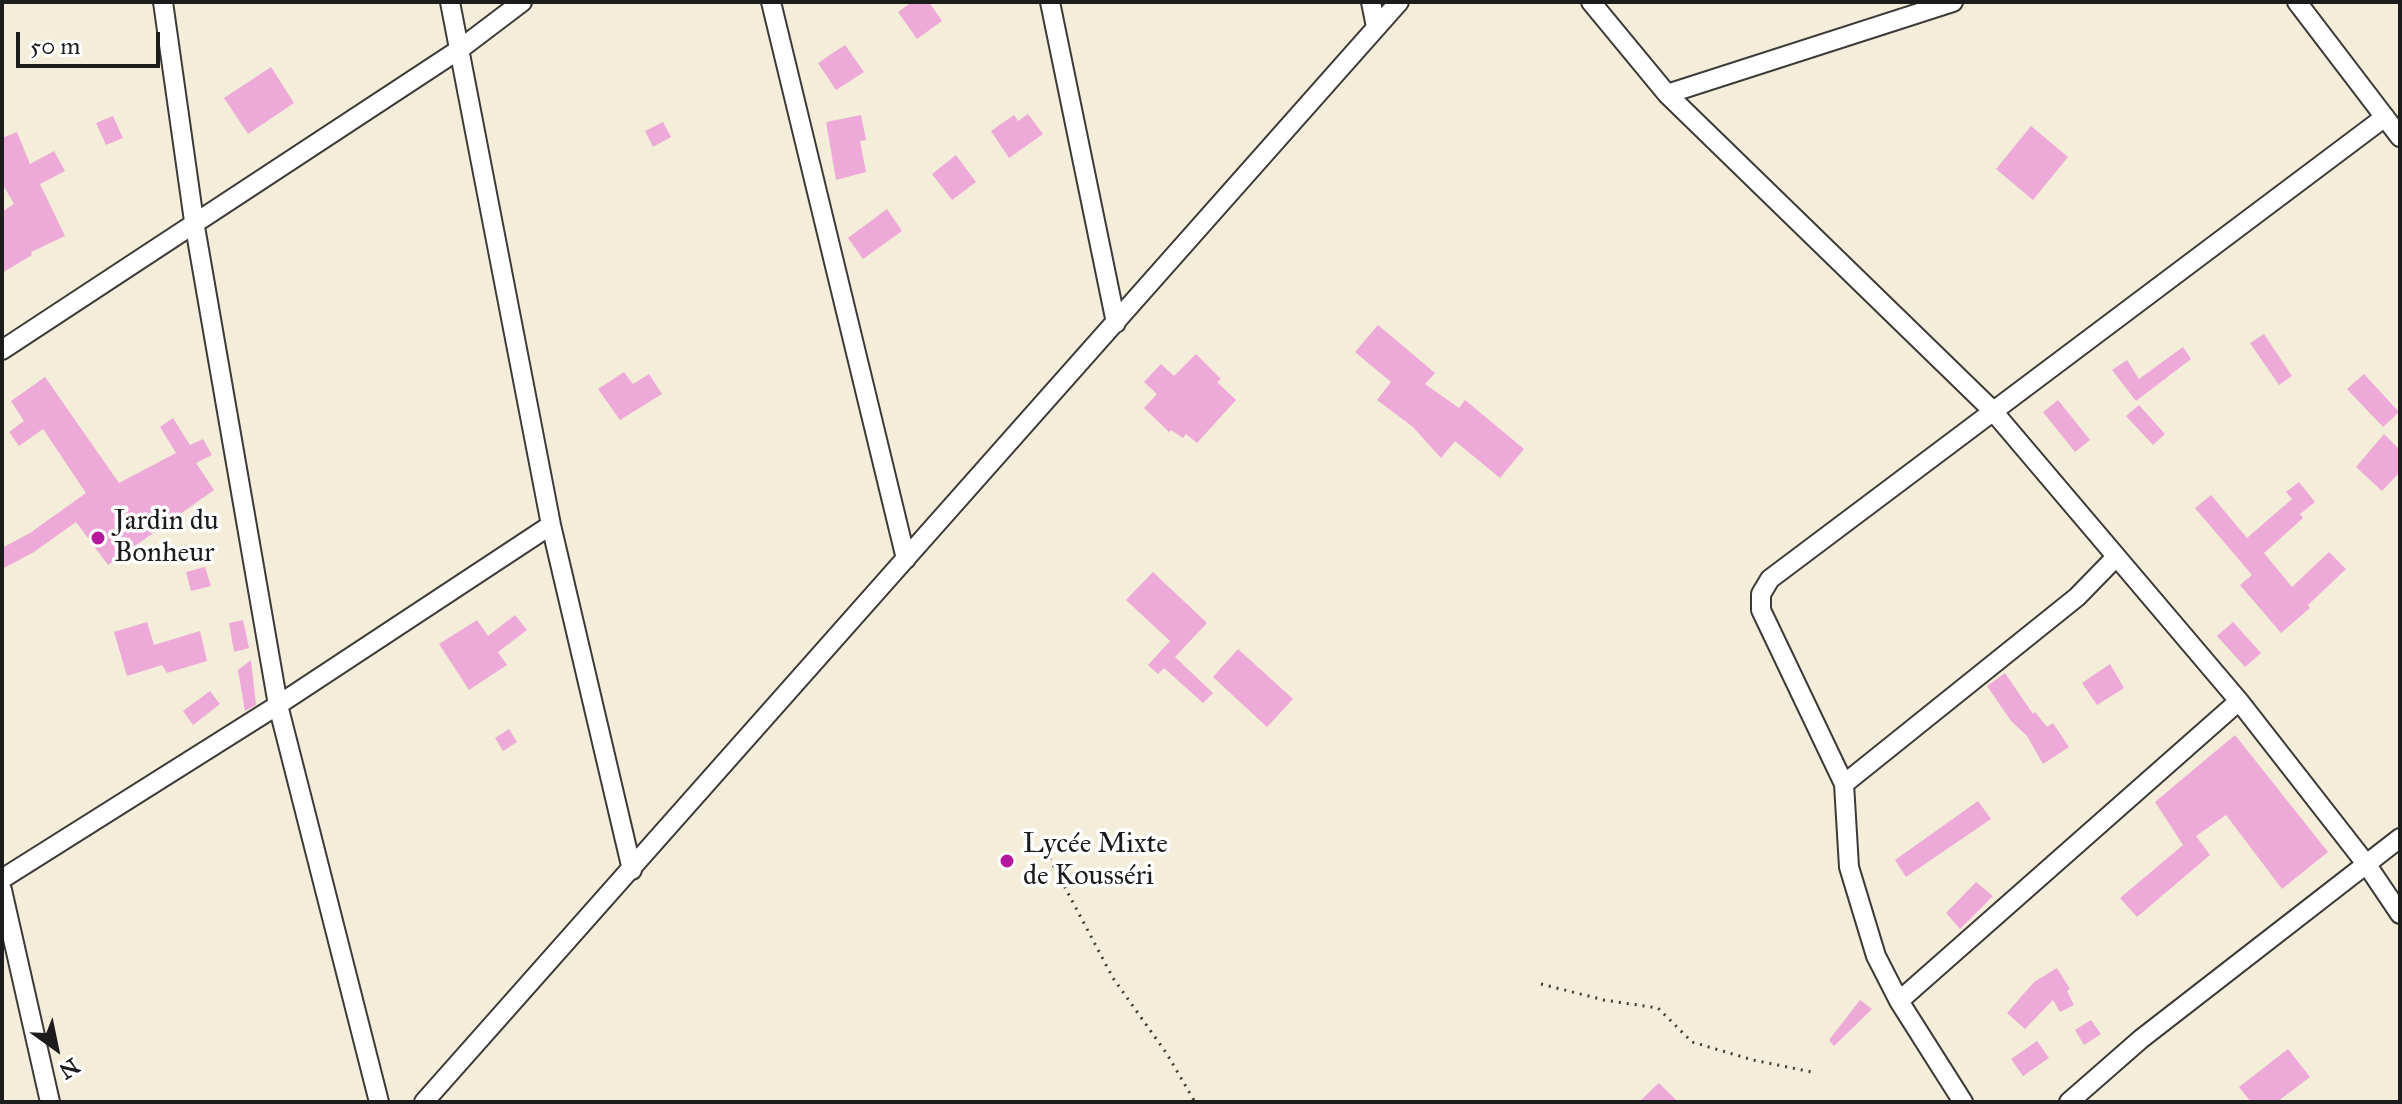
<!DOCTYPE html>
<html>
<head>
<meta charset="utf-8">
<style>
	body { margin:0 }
	#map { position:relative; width:2402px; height:1104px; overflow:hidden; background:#f3edd9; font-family:"IM FELL Great Primer",serif }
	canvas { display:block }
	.frame { position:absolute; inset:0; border:4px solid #1c1c1c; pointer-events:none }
	.north { position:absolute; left:16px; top:1008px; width:80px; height:80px; -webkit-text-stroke:6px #fff; paint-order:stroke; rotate:147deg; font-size:22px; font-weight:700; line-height:32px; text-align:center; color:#1c1c1c }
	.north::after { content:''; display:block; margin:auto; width:28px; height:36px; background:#1c1c1c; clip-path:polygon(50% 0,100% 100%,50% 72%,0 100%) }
	.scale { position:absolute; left:16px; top:32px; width:144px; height:36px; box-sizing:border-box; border:4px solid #1c1c1c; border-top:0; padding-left:10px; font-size:24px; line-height:28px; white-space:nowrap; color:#1c1c1c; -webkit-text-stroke:6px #fff; paint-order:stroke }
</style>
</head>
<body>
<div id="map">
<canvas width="2402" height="1104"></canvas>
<div class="frame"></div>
<div class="north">N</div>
<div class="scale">50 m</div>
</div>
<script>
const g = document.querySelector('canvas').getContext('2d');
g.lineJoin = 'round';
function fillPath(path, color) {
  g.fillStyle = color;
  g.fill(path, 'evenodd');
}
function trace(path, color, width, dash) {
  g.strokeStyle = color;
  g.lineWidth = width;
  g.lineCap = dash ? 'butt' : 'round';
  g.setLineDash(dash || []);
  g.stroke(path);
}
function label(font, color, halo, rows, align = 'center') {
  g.font = font + ' "IM FELL Great Primer",serif';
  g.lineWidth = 7;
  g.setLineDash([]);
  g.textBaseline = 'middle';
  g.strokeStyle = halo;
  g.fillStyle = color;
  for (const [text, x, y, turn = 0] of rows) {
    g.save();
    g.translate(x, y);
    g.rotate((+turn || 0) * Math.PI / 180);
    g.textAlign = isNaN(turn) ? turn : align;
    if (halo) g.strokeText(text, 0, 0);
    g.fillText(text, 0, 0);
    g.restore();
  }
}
fillPath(new Path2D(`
	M912,2H929L942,21L917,39L898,12Z
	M845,45L864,72L836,90L818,63Z
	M271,67L294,103L248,134L224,98Z
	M1028,114L1043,134L1009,158L991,131L1014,115L1018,121Z
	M861,115L866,140L860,141L866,172L836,180L826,122Z
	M113,116L123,138L106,145L96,123Z
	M663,122L671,137L653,147L645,131Z
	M2031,126L2068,157L2033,200L1996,169Z
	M17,132L30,164L54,151L65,171L40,184L65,236L31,252L32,255L2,273V212L14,204L2,183V138Z
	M956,155L976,182L952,200L932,174Z
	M887,209L902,231L863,259L848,238Z
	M1378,325L1435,373L1425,384L1459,408L1465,400L1524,449L1500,478L1455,441L1441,458L1413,427L1377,400L1391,382L1355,352Z
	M2264,334L2292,376L2279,385L2250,343Z
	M2183,347L2191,359L2136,401L2112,370L2127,360L2139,379Z
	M1196,354L1221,379L1217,382L1236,400L1197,443L1186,434L1183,438L1171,430L1169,432L1144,408L1157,394L1144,382L1161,364L1174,376Z
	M624,372L633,384L649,374L662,394L620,420L598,389Z
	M2364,374L2399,412L2383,427L2347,389Z
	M45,377L119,483L176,453L160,427L173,418L190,445L203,439L212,455L196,463L214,490L108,565L76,522L34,552L2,569V548L30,533L86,493L43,429L19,446L9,432L24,421L11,401Z
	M2058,400L2090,440L2075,452L2043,412Z
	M2139,405L2165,434L2153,445L2126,416Z
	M2384,434L2400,450V472L2382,491L2356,467Z
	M2299,482L2315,502L2300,514L2303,518L2264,553L2292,587L2329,552L2346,569L2308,605L2310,608L2281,633L2240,585L2252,575L2195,508L2211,495L2247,538L2292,499L2286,492Z
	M205,567L211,586L191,591L186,572Z
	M1153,572L1207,623L1175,657L1213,693L1203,703L1164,668L1158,674L1148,665L1170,641L1126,600Z
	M515,615L527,630L498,652L507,665L469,690L439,644L477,620L488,636Z
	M243,620L249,648L234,652L229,623Z
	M147,622L154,645L200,631L207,661L167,673L162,665L127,676L114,632Z
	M2233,622L2261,653L2245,667L2217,636Z
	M1238,649L1293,699L1267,727L1213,677Z
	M251,660L256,705L245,711L238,670Z
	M2110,664L2124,688L2097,705L2082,683Z
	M2005,673L2033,714L2035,712L2047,727L2053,723L2069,747L2043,764L2027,736L2011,721L1987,686Z
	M210,691L220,704L193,725L183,711Z
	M509,729L517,742L503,751L495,738Z
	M2235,735L2328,852L2282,889L2226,815L2196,836L2210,855L2137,917L2120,898L2183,845L2155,802Z
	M1978,801L1991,819L1906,877L1895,860Z
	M1976,882L1993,896L1960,929L1946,913Z
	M2057,968L2070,989L2067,991L2074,1005L2060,1012L2053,1000L2025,1029L2007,1013L2034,982Z
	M1860,1000L1872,1009L1834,1046L1829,1040Z
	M2091,1020L2101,1034L2084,1045L2075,1030Z
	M2037,1041L2049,1058L2023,1076L2011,1059Z
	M2288,1049L2310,1077L2277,1102H2251L2239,1087Z
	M1659,1083L1678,1102H1639Z`), '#edaad8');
const minor = new Path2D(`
	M163,2L194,221L278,705L379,1102
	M450,2L551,525L632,870
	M771,2L906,559
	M1050,2L1116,323
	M1371,2L1376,27
	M1591,2L1667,94L1992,410L2239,701L2367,865L2400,914
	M2297,2L2400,137
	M1667,94L1953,2
	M2,350L460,49L522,2
	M1844,784L2077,597L2116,557
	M2,879L278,705L551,525
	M2,890L50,1102
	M1899,1001L2239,701
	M424,1102L1399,2
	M1963,1102L1899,1001L1876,956L1849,867L1844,784L1761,610V594L1770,579L2385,117
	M2069,1102L2141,1039L2400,838`);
trace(minor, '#3c3b38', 22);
trace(new Path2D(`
	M1042,844L1113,978L1167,1054L1195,1102
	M1541,984L1604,1000L1658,1008L1692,1042L1753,1060L1812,1072`), '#3c3b38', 3, [2, 6]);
trace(minor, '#fff', 18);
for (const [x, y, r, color] of [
	[98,538,8,"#b5179e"],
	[1007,861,8,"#b5179e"]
]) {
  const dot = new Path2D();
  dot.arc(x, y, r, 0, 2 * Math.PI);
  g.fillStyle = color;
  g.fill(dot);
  trace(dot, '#fff', 3);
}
label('28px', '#1c1c1c', '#fff', [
	["Jardin du",114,522],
	["Bonheur",114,554],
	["Lycée Mixte",1023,845],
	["de Kousséri",1023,877]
], 'left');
</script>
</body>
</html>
